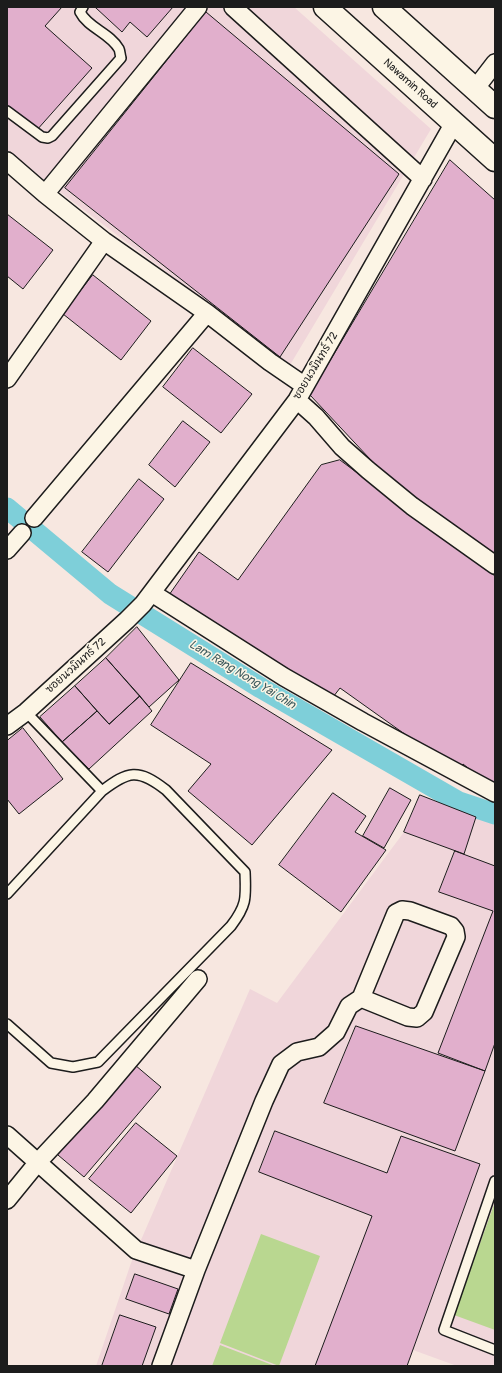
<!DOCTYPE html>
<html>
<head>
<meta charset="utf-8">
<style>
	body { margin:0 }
	#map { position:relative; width:502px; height:1373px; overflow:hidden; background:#f7e7e0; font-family:Pangolin,sans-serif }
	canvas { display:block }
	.frame { position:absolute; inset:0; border:8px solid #1c1c1c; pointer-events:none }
</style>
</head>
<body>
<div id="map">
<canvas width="502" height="1373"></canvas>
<div class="frame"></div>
</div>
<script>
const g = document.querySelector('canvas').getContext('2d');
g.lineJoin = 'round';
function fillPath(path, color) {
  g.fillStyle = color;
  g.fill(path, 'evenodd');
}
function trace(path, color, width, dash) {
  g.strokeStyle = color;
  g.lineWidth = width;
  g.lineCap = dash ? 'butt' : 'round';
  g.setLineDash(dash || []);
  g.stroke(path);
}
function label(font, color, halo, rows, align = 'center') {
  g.font = font + ' Pangolin,"Playpen Sans Thai",sans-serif';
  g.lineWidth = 3;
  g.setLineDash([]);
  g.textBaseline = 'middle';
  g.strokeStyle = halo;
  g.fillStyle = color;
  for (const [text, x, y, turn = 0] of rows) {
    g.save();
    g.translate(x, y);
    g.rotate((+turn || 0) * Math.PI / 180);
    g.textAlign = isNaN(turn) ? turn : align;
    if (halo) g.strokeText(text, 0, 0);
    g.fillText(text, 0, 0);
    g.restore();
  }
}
fillPath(new Path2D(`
	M7,7H294L431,129L290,365L48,183L7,150Z
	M420,795L495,825V1366H457L413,1350L407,1366H96L131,1263L250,989L277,1003L404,832Z`), '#f0d6da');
fillPath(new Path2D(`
	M495,1202V1330L454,1315Z
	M261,1234L320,1256L279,1366L220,1343Z
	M220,1345L275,1366H212Z`), '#b9d790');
trace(new Path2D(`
	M7,508L110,594L261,688L459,802L495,814`), '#7ecfd9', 21);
const building = new Path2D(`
	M7,7H62L45,26L92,68L36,131L7,105Z
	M97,7H173L147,37L130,22L122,32L96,8Z
	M206,12L399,174L280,357L65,188Z
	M450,160L495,200V554L399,490L310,395Z
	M7,214L53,250L23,289L7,276Z
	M93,275L151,321L121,360L63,314Z
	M193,348L252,394L221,433L163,387Z
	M183,421L210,442L175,487L149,465Z
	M340,460L495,576V783L492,787L463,764L458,772L340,688L330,701L169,595L199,552L238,580L321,465Z
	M139,479L164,499L108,572L82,552Z
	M137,627L179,680L149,707L106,658Z
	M106,658L140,696L109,724L75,686Z
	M191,663L332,750L252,845L188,791L211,764L151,725Z
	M75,686L97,711L62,742L40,717Z
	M140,696L152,711L89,769L62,742L97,711L109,724Z
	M23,728L63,779L19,814L7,799V741Z
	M390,788L411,800L384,848L363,836Z
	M333,793L366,816L355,832L386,850L341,912L279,865Z
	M420,795L476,817L464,854L404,832Z
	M455,851L495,866V1043L485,1071L438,1053L493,911L439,892Z
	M356,1026L485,1071L455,1151L324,1103Z
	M135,1065L161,1087L84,1177L58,1155Z
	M136,1123L177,1156L131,1213L89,1179Z
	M275,1131L387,1173L401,1136L480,1164L407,1366H315L372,1216L259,1172Z
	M135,1274L178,1289L169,1314L126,1299Z
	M120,1315L156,1327L142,1366H102Z`);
fillPath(building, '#e1afcc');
trace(building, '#1c1c1c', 1);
const service = new Path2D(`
	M7,111L42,137L48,138L52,136L121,58C120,55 120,51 119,49C110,33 88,28 80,12L83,7
	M26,712L102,791
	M7,894L102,791C128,771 138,768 166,790L245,872C246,898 247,905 231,926L98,1062L73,1067L51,1063L7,1024
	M495,1181L444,1330L495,1350`);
const minor = new Path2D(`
	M233,7L423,179
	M475,89L495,63
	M7,161L45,194L104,241L207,313L270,362L305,386
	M45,194L198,7
	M7,379L104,241
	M297,400L316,417L342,447L368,470L412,506L495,565
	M34,518L207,313
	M7,550L22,533
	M152,593L284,677L363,722L495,793
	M7,726L26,712L127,620L143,604L297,400L454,123
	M7,1135L136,1250L196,1270
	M7,1200L38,1162L95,1101L198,979
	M161,1366L196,1270L264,1101L281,1064L297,1052L319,1047L336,1032L349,1006L361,998L396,913L402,910L410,911L451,926L455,931L456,937L424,1012L417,1018L408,1017L361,998`);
const secondary = new Path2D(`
	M325,7L495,160
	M384,7L495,107`);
trace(service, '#1c1c1c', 12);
trace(minor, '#1c1c1c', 20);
trace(secondary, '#1c1c1c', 25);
trace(service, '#fcf5e5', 9);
trace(minor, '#fcf5e5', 17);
trace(secondary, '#fcf5e5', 22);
label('11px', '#1c1c1c', '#fcf5e5', [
	["Nawamin Road",410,84,42],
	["ซอยนวมินทร์ 72",316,366,-59],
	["ซอยนวมินทร์ 72",76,666,-42]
]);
label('italic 12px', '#3e5b5e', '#fcf5e5', [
	["Lam Rang Nong Yai Chin",242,675,31]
]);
</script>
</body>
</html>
